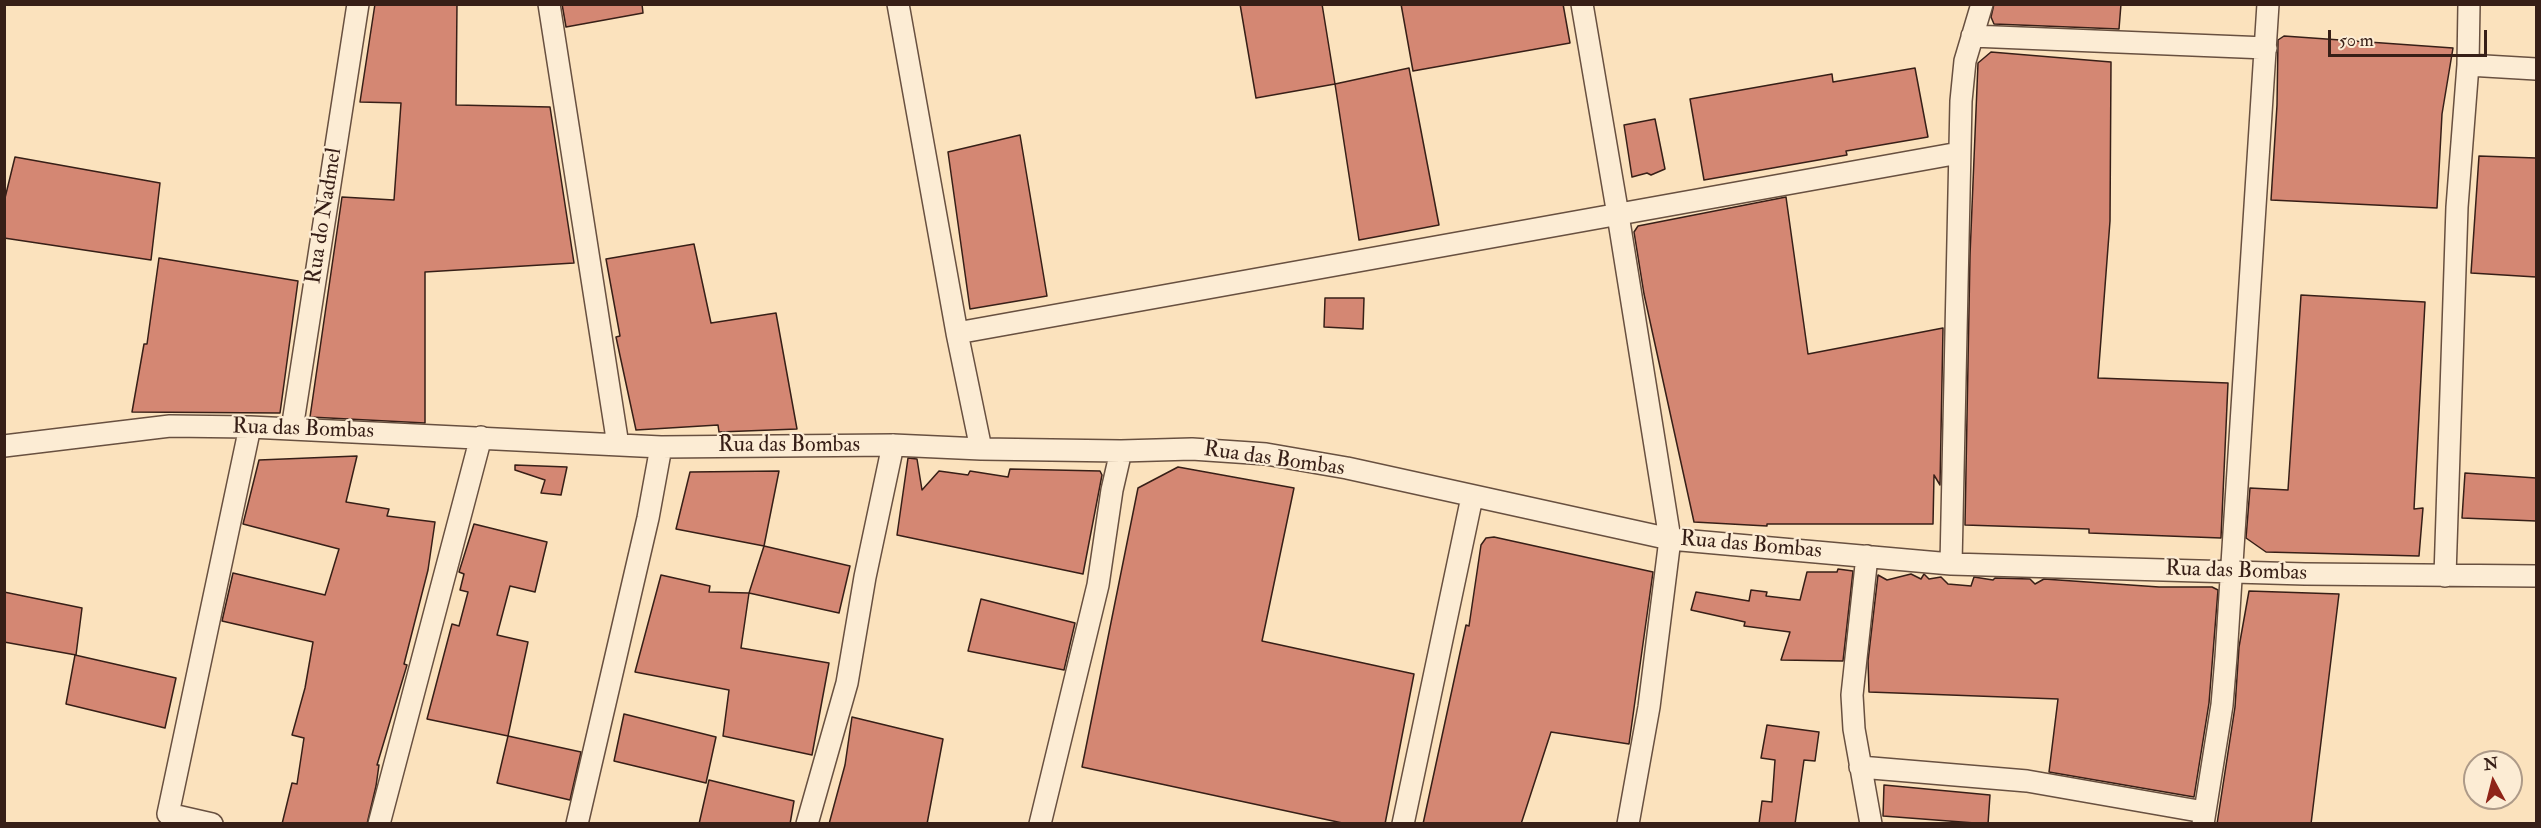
<!DOCTYPE html>
<html>
<head>
<meta charset="utf-8">
<style>
	body { margin:0 }
	#map { position:relative; width:2541px; height:828px; overflow:hidden; background:#fbe2bd; font-family:"IM FELL Double Pica",serif }
	canvas { display:block }
	.frame { position:absolute; inset:0; border:6px solid #371f17; pointer-events:none }
	.north { position:absolute; left:2463px; top:750px; width:60px; height:60px; box-sizing:border-box; background:#fcecd4; border:2px solid #ad9a88; border-radius:50%; rotate:353deg; font-size:16px; font-weight:700; line-height:24px; text-align:center; color:#371f17 }
	.north::after { content:''; display:block; margin:auto; width:21px; height:27px; background:#8f2418; clip-path:polygon(50% 0,100% 100%,50% 72%,0 100%) }
	.scale { position:absolute; left:2328px; top:30px; width:159px; height:27px; box-sizing:border-box; border:3px solid #371f17; border-top:0; padding-left:8px; font-size:18px; line-height:21px; white-space:nowrap; color:#371f17; -webkit-text-stroke:4px #fcecd4; paint-order:stroke }
</style>
</head>
<body>
<div id="map">
<canvas width="2541" height="828"></canvas>
<div class="frame"></div>
<div class="north">N</div>
<div class="scale">50 m</div>
</div>
<script>
const g = document.querySelector('canvas').getContext('2d');
g.lineJoin = 'round';
function fillPath(path, color) {
  g.fillStyle = color;
  g.fill(path, 'evenodd');
}
function trace(path, color, width, dash) {
  g.strokeStyle = color;
  g.lineWidth = width;
  g.lineCap = dash ? 'butt' : 'round';
  g.setLineDash(dash || []);
  g.stroke(path);
}
function label(font, color, halo, rows, align = 'center') {
  g.font = font + ' "IM FELL Double Pica",serif';
  g.lineWidth = 4.5;
  g.setLineDash([]);
  g.textBaseline = 'middle';
  g.strokeStyle = halo;
  g.fillStyle = color;
  for (const [text, x, y, turn = 0] of rows) {
    g.save();
    g.translate(x, y);
    g.rotate((+turn || 0) * Math.PI / 180);
    g.textAlign = isNaN(turn) ? turn : align;
    if (halo) g.strokeText(text, 0, 0);
    g.fillText(text, 0, 0);
    g.restore();
  }
}
const building = new Path2D(`
	M375,4H457L456,105L550,107L574,263L425,272V423L310,417L342,197L394,200L401,103L360,102Z
	M562,4H642L643,13L566,27Z
	M1240,4H1322L1335,84L1256,98Z
	M1401,4H1563L1570,43L1413,71Z
	M1994,4H2121L2119,29L1994,24L1991,17Z
	M2284,36L2453,48L2442,114L2437,208L2271,200L2277,105L2278,40Z
	M1991,52L2111,62L2110,221L2098,378L2228,383L2221,538L2089,533V529L1965,525L1970,255L1978,63Z
	M1409,68L1439,225L1359,240L1335,84Z
	M1915,68L1928,137L1846,151L1847,155L1704,180L1690,99L1832,74L1833,82Z
	M1655,119L1665,169L1651,175L1647,173L1632,177L1624,125Z
	M1020,135L1047,296L970,309L948,152Z
	M2479,156L2536,158V277L2471,273Z
	M15,157L160,183L151,260L4,238V202Z
	M1786,197L1808,354L1943,328L1940,485L1934,475L1933,524H1767V526L1694,522L1644,294L1634,232L1638,226Z
	M694,244L711,323L776,313L797,429L719,432L718,425L636,430L616,337L620,336L606,259Z
	M159,258L298,281L280,413L132,412L144,344H147Z
	M2301,295L2425,302L2414,509L2423,508L2419,556L2266,552L2246,538L2250,488L2288,490Z
	M1325,298H1364L1363,329L1324,327Z
	M357,456L346,502L389,509L387,516L435,522L428,570L404,664L407,665L377,765H379L376,786L367,824H282L292,783L297,784L304,738L292,735L305,688L313,642L222,621L233,573L325,595L339,549L243,524L259,460Z
	M908,458L917,459L922,490L939,471L968,475L970,471L1008,477L1010,469L1100,471L1102,475L1083,574L897,535Z
	M515,465L567,467L561,495L541,493L545,480L515,470Z
	M1178,467L1294,488L1262,641L1414,674L1385,824H1347L1082,767L1138,488Z
	M779,471L764,546L676,529L690,472Z
	M2465,473L2536,478V521L2462,518Z
	M474,524L547,542L535,592L510,586L497,635L528,642L508,736L427,719L452,624L459,626L468,592L460,590L464,574L459,572Z
	M1494,537L1653,572L1629,744L1551,732L1521,824H1423L1466,625L1469,626L1481,545L1486,538Z
	M764,546L850,566L839,613L749,593Z
	M1838,569L1853,571L1843,661L1781,660L1790,632L1744,626L1745,622L1691,610L1696,592L1749,601L1751,590L1767,592L1766,596L1800,600L1807,572H1837Z
	M1911,574L1921,579L1924,574L1929,579L1941,577L1948,584L1971,586L1974,577L1993,580L1995,578L2030,579L2035,584L2044,579L2159,587H2212L2218,590L2209,703L2194,797L2049,772L2058,699L1869,692L1868,661L1878,575L1887,580Z
	M661,575L710,586L709,592L749,593L741,648L829,663L812,755L723,736L729,690L635,672Z
	M2249,591L2339,594L2311,824H2217L2235,707L2239,647Z
	M4,592L82,608L76,655L4,642Z
	M981,599L1075,623L1064,670L968,651Z
	M75,655L176,678L165,728L66,704Z
	M624,714L716,737L706,783L614,761Z
	M852,717L943,739L927,824H829L845,765Z
	M1767,725L1819,732L1815,761L1804,760L1795,824H1759L1762,801L1772,802L1775,760L1761,758Z
	M508,736L581,752L570,800L497,783Z
	M709,780L794,801L790,824H699Z
	M1884,785L1990,795L1988,824L1883,816Z`);
fillPath(building, '#d48773');
trace(building, '#371f17', 1.5);
const street = new Path2D(`
	M549,4L618,445
	M898,4L957,333L981,449
	M1582,4L1618,215L1670,539L1649,707L1628,824
	M1972,36L2266,48
	M2468,65L2536,69
	M957,333L1959,153
	M292,429L358,4
	M4,446L170,426L250,427L661,447L893,445L981,449L1121,451L1192,449L1266,454L1347,468L1670,539L1951,564L2305,574L2536,576
	M1867,556L1852,695L1854,729L1871,824
	M1951,564L1961,101L1965,61L1982,4
	M2445,576L2457,207L2468,65L2469,4
	M1860,767L2027,781L2204,812
	M212,824L168,814L250,427
	M379,824L481,437
	M577,824L648,518L661,447
	M807,824L847,683L865,577L893,445
	M1040,824L1098,585L1112,490L1121,451
	M1403,824L1472,497
	M2203,824L2222,705L2226,657L2268,4`);
trace(street, '#685040', 24);
trace(street, '#fcecd4', 21);
label('22px', '#371f17', '#fcecd4', [
	["Rua do Nadmel",325,216,-81],
	["Rua das Bombas",303,430,2],
	["Rua das Bombas",789,446],
	["Rua das Bombas",1274,460,8],
	["Rua das Bombas",1751,546,5],
	["Rua das Bombas",2236,572,2]
]);
</script>
</body>
</html>
